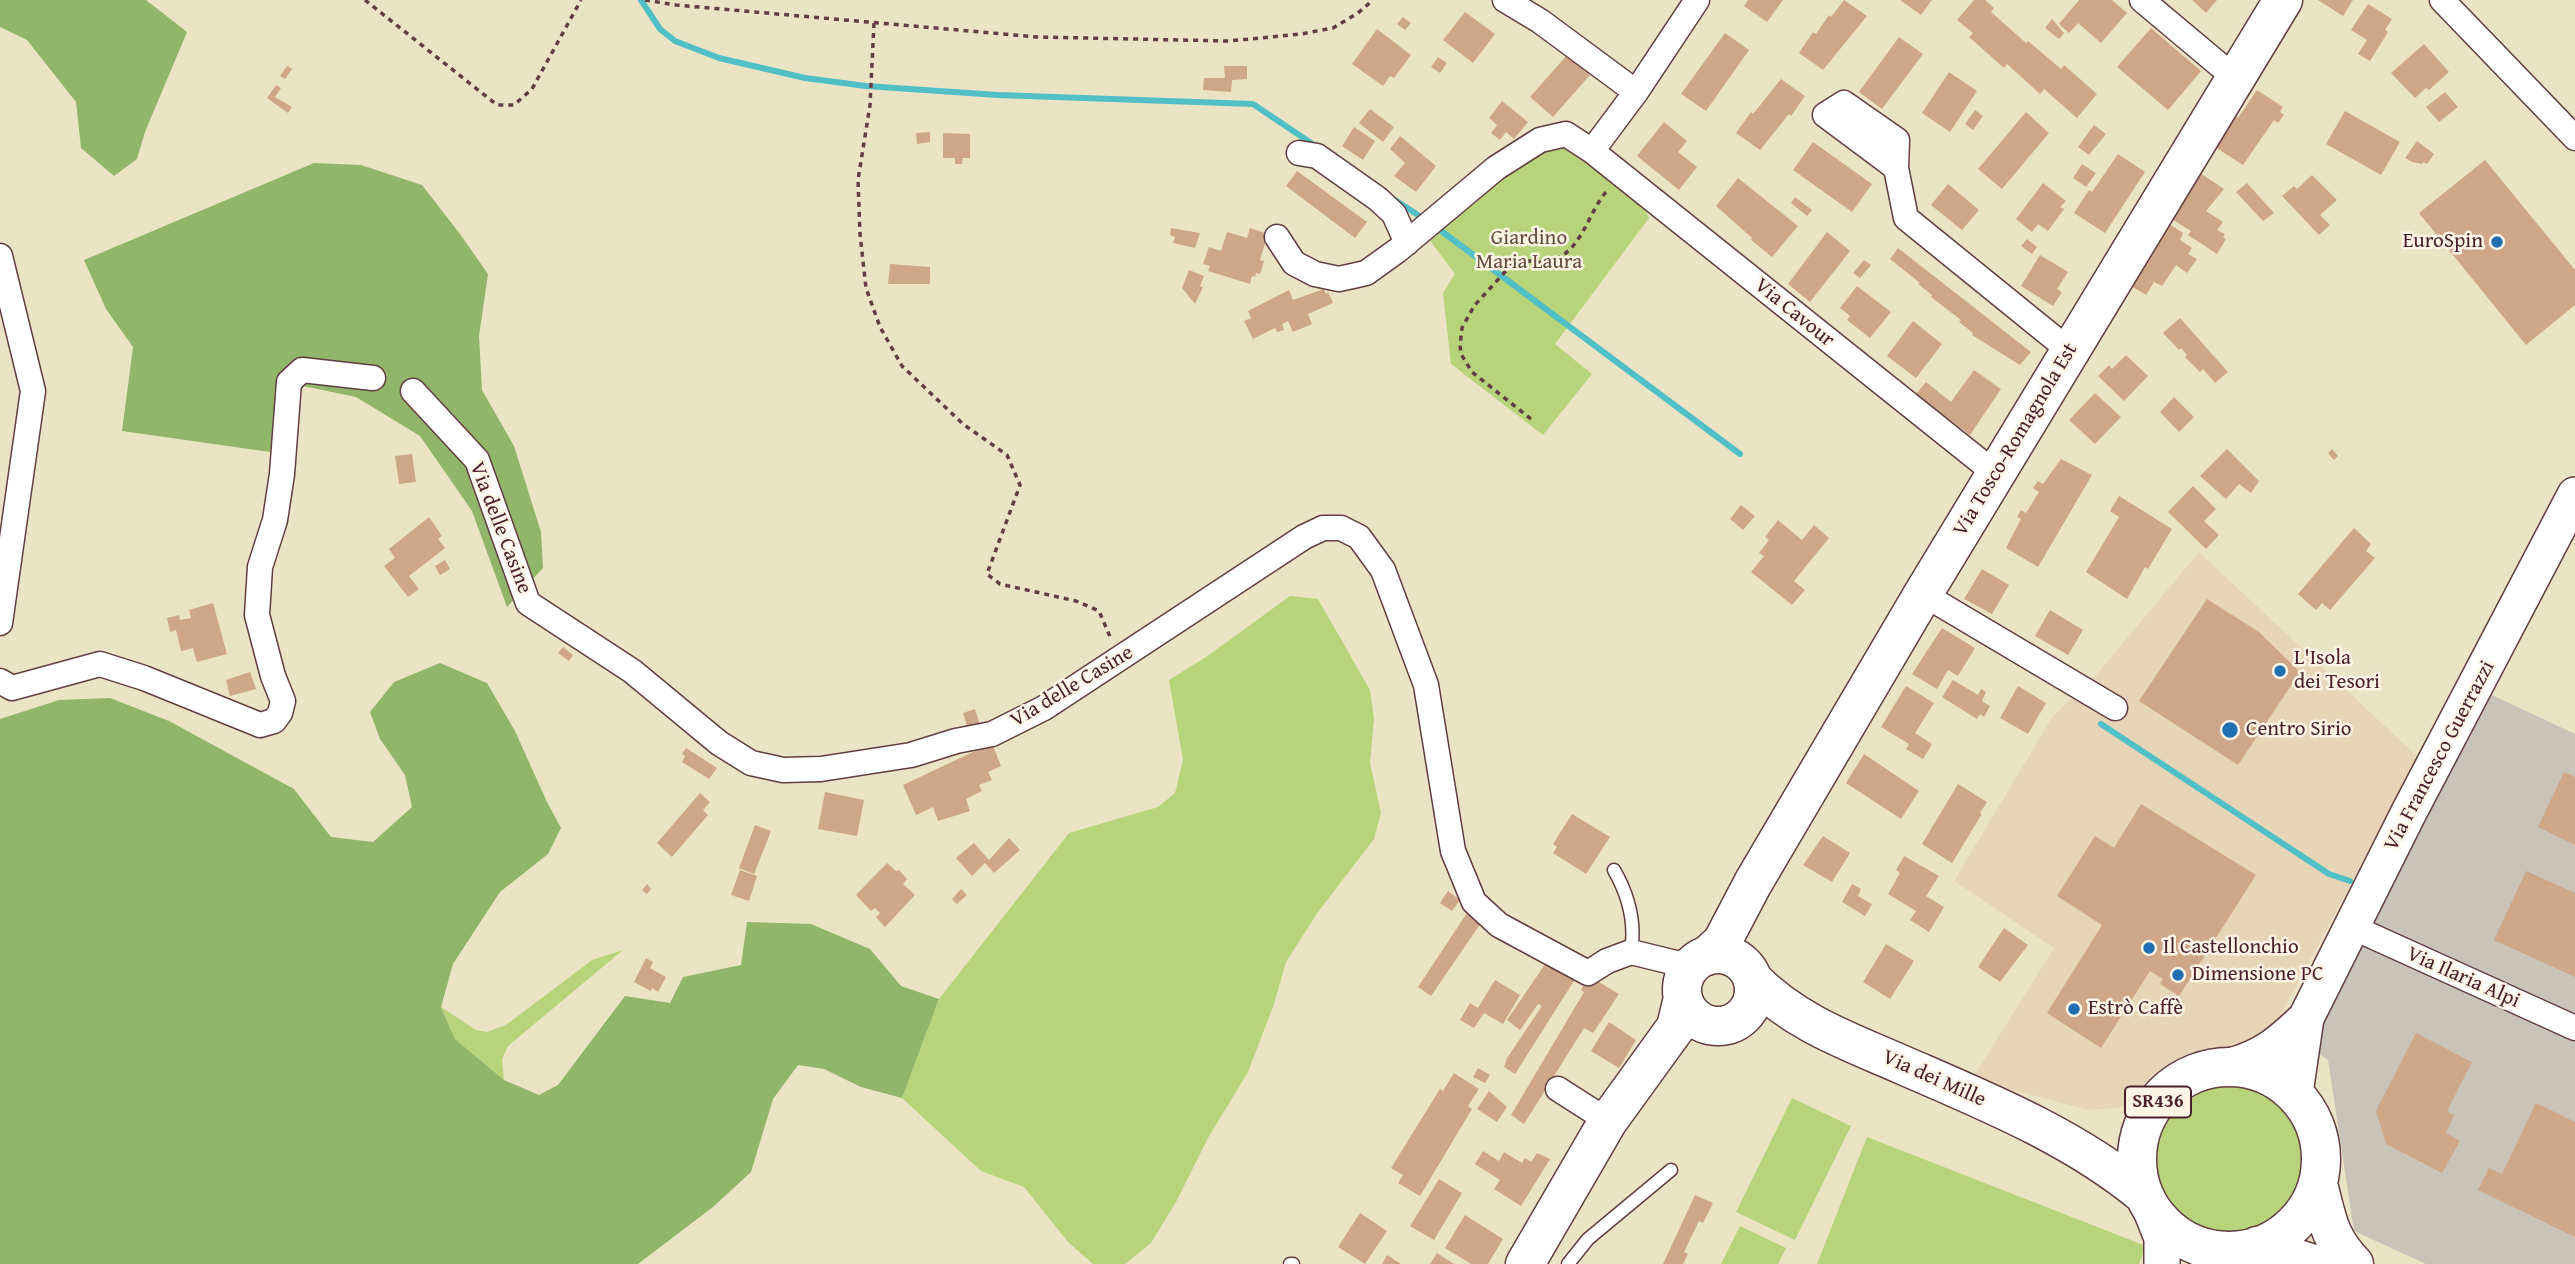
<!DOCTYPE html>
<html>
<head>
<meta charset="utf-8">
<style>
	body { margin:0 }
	canvas { display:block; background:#ebe4c4 }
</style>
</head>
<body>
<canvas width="2575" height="1264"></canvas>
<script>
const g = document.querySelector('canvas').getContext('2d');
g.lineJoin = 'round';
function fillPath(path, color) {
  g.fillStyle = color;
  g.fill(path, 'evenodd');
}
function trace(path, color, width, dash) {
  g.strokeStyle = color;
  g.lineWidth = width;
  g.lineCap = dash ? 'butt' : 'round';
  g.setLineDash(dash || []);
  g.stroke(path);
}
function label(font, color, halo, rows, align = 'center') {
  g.font = font + ' "Gentium Book Plus",serif';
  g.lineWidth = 5;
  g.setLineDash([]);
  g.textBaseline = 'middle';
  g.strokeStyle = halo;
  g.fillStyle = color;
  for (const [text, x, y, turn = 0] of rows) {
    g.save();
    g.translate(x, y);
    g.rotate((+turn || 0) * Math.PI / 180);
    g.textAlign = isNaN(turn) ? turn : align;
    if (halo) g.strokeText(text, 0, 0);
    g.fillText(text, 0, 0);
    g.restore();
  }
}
fillPath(new Path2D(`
	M2199,552L2418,757L2275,1026L2262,1036L2233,1047L2190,1052L2141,1086L2132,1100L2119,1108L2088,1110L1972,1079L2054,948L1954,881L2053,716L2091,681Z`), '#e7d5b7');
fillPath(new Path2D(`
	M2490,694L2575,734V1264H2426L2354,1231L2328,1060L2311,1048Z`), '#cac3b8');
fillPath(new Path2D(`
	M1568,146L1645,210L1649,218L1555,344L1592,374L1543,435L1451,364L1443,293L1455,274L1425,234L1535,149Z
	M1290,596L1318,599L1370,690L1374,719L1370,763L1381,813L1374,839L1318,912L1286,962L1274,1004L1248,1072L1208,1138L1176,1202L1151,1243L1125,1264H1093L1068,1242L1024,1187L981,1171L902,1098L939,999L1069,833L1158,807L1175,793L1183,760L1169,680L1206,657Z
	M623,950L508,1046L502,1059L504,1080L455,1039L441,1007L476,1030L487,1032L506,1025L592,960Z
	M2152 1159a78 78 0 1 1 156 0a78 78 0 1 1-156 0Z
	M1792,1098L1851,1126L1795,1240L1736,1212Z
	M1867,1137L2146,1246L2139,1264H1817Z
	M1740,1226L1786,1248L1778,1264H1721Z`), '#b7d47a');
fillPath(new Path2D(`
	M0,0H146L187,32L145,132L137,159L114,176L81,148L76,102L27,40L0,27Z
	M314,163L361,165L422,185L460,234L488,274L479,336L482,390L514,446L541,532L543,568L507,607L472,511L420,436L356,397L303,386L270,452L122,431L133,347L106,309L84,260Z
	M440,663L487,683L515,731L547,802L561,828L548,854L500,892L453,964L441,1007L455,1039L504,1080L539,1095L558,1085L625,996L670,1003L683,977L741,965L747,922L811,924L870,949L901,986L939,999L902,1098L861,1087L824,1069L798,1065L773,1099L751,1172L713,1207L638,1264H0V719L59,700L110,698L169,721L294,789L331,837L373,842L412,807L405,775L380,739L370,712L394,682Z`), '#91b66a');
trace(new Path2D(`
	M641,0L660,29L675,41L719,58L805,78L866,86L998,95L1253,104L1317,147
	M1395,200L1424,219
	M1436,227L1740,454
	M2101,724L2329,874L2350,881`), '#51bfc6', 6);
fillPath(new Path2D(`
	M1748,0H1783L1767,22L1744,6Z
	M1844,0L1867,16L1823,70L1799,53L1813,32L1816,34L1829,15L1831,17Z
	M1900,0H1932L1921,15Z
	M1974,0H1985L1994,8L1991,12L2026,43L2028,41L2061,69L2064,65L2097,94L2077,118L2044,89L2040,94L2007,64L2004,68L1969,37L1973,33L1957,20Z
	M2079,0H2112L2127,13L2101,43L2078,23L2069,33L2059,24Z
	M2192,0H2217L2206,13Z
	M2318,0H2353L2343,16Z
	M2368,4L2392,19L2385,30L2388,32L2370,61L2358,54L2367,40L2351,30Z
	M1465,12L1495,34L1473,63L1443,40Z
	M1403,17L1411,23L1405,30L1397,24Z
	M2052,19L2064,33L2059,39L2045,28Z
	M2151,28L2201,71L2168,110L2117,67Z
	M1377,29L1411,55L1394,78L1390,76L1383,86L1352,64Z
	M1725,33L1749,50L1706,111L1681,94Z
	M1899,37L1923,54L1882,109L1859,92Z
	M2424,44L2449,72L2429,90L2426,88L2415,98L2391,73Z
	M1567,55L1590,75L1553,117L1530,97Z
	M1438,57L1447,63L1440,73L1431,67Z
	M287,66L292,69L285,79L280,76Z
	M1224,66H1247V79L1232,80L1231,92L1203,90L1204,78H1225Z
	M1949,72L1977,91L1950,132L1922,113Z
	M1781,79L1805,96L1791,116L1789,114L1760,150L1736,133L1751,112L1753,114Z
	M276,85L281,88L275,97L292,107L288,113L267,98Z
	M2257,90L2283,107L2280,112L2284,115L2278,123L2274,120L2243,165L2215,147L2236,116L2238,118Z
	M2445,92L2458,107L2439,122L2426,107Z
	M1502,101L1528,122L1514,139L1506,132L1500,140L1491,133L1497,125L1489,118Z
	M1370,109L1394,127L1383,142L1359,123Z
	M1975,110L1983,116L1973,130L1965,124Z
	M2345,111L2400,142L2381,175L2326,144Z
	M2026,112L2049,133L2002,189L1978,169Z
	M1664,122L1687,141L1678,152L1697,167L1679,190L1637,156Z
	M2094,125L2106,134L2089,155L2078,147Z
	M1354,127L1375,141L1363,160L1342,146Z
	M930,132V142L917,144L916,133Z
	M943,133L970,134V158H963L962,164H955V158H943Z
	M1400,136L1436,166L1416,192L1394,176L1405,163L1390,149Z
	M2417,141L2434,154L2427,164L2423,162L2422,164L2412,162L2405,158Z
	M1813,142L1872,184L1852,212L1793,170Z
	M2118,154L2145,172L2105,233L2074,213L2089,190L2092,192Z
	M2485,160L2575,270V305L2526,345L2419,213Z
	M2082,164L2096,173L2086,187L2073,178Z
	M1297,171L1367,222L1355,238L1286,186Z
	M2200,173L2224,189L2206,211L2223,222L2217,230L2225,234L2223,237L2226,239L2217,254L2188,235L2191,231L2170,218Z
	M2312,175L2337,200L2320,215L2330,225L2319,235L2282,196L2294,186L2297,189Z
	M1738,178L1798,226L1772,257L1751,240L1752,238L1716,206Z
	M2043,183L2066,201L2060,207L2064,209L2048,231L2038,224L2032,232L2016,219Z
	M2247,183L2274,213L2263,221L2236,192Z
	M1948,184L1979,210L1962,230L1931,205Z
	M1795,197L1812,210L1807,216L1791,203Z
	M2169,224L2183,233L2180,240L2192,248L2188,254L2197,259L2187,273L2176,265L2162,286L2154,282L2146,295L2131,286Z
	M1171,228L1200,233L1195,248L1173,243L1175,237L1170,235Z
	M1250,228L1268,234L1260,260L1264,261L1260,274L1256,273L1255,277L1252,276L1250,284L1208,271L1210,266L1203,264L1209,247L1221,251L1227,232L1247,238Z
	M1827,232L1850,251L1810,302L1788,284Z
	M2027,239L2037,247L2032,254L2021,246Z
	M1898,248L2031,352L2020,365L1972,335L1973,333L1959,322L1961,320L1931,297L1932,295L1918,284L1920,283L1890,259Z
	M2040,255L2068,272L2057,289L2062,292L2053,306L2021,286Z
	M1864,260L1871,265L1860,278L1853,273Z
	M890,264L930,267V284H888Z
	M1189,270L1204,276L1200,286L1203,287L1195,304L1182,288Z
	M1857,286L1891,312L1870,338L1847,320L1850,316L1840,308Z
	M1324,289L1326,294L1328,292L1333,303L1308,314L1312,324L1293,332L1288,321L1282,324L1284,330L1277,332L1275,328L1253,339L1244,321L1251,318L1248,311L1289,290L1293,300Z
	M2180,318L2228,372L2215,383L2203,369L2200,372L2185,357L2187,355L2181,348L2179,350L2163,333Z
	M1913,321L1942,344L1916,378L1887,356Z
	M2126,355L2148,376L2124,401L2098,376L2109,365L2112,369Z
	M1974,370L2001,389L1970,435L1916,394L1926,382L1951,402Z
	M2095,393L2121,417L2095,444L2069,420Z
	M2174,397L2194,417L2179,432L2160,412Z
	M2227,449L2259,481L2251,493L2239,484L2226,499L2200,476Z
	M2332,449L2338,456L2334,460L2328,453Z
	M412,454L416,482L399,484L395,456Z
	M2061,459L2092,475L2038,567L2006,548L2021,519L2017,517L2021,510L2026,513L2039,492L2033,488L2038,481L2043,484Z
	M2193,486L2216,509L2204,521L2219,535L2206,549L2168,512Z
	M2119,496L2172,529L2148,569L2145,567L2127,599L2086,572L2119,517L2110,511Z
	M1741,505L1755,516L1743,530L1730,519Z
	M429,517L442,536L438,539L445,548L409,576L419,589L408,597L384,566L395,558L389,549Z
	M1778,520L1802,540L1814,525L1829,538L1794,581L1805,590L1792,605L1751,572L1764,556L1759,553L1769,540L1765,537Z
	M2354,528L2371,544L2366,551L2375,558L2330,610L2322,603L2316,610L2298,594Z
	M445,560L450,569L440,575L435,566Z
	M1982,569L2009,585L1992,614L1964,599Z
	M2207,599L2259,632L2300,672L2238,765L2139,701Z
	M213,603L227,654L197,662L193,648L181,651L176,630L170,632L167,618L179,615L180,620L191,618L189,610Z
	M2050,610L2083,630L2068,655L2035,636Z
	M1942,628L1975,648L1958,676L1948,670L1937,689L1912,674Z
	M563,647L573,655L569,661L558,653Z
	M250,672L256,689L230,696L226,680Z
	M1953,680L1978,695L1981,689L1986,692L1982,701L1990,706L1984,717L1980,714L1977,719L1942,697Z
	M1906,686L1934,703L1915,733L1932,744L1923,759L1906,749L1909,744L1881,727Z
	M2018,686L2046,703L2028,734L2000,718Z
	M975,709L980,725L968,729L963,713Z
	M992,743L1001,766L988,772L992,780L979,785L982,791L966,799L970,811L938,821L933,807L916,815L903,785Z
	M686,748L717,768L709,779L682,762L685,756L682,754Z
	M1864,754L1919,791L1901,819L1846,783Z
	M2564,772L2575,777V845L2538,827Z
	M1958,784L1987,802L1980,813L1982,814L1952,863L1922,844Z
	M825,792L864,800L857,836L818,829Z
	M700,793L710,802L703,810L708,815L672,857L657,843Z
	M2141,804L2256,875L2179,996L2160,984L2163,979L2150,971L2101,1048L2047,1013L2102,925L2057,896L2095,836L2114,848Z
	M1572,814L1610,837L1586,874L1553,853L1557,847L1553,844Z
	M755,825L771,831L754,874L739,868Z
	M1823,836L1850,853L1832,882L1803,865Z
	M1009,838L1020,850L994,873L985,863L972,876L956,858L974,843L989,860Z
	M1904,856L1939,876L1926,896L1944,907L1929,932L1910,920L1916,911L1888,894L1900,873L1896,870Z
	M887,863L896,871L899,870L907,879L903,884L915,895L885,927L876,917L880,913L875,908L871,911L856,895Z
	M740,870L757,876L749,901L731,895Z
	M2526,871L2575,893V977L2494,940Z
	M647,884L651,889L647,894L642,890Z
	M1852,884L1861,889L1858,896L1872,904L1865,916L1842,902Z
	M961,889L967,895L957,904L952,899Z
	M1448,891L1460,900L1452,911L1440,903Z
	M1467,913L1481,923L1431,996L1418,987Z
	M2004,928L2028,945L2000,982L1978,967Z
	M1886,944L1914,961L1890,999L1863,982Z
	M1550,957L1579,973L1515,1074L1504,1067L1507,1058L1542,1006L1538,1004L1520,1030L1507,1020Z
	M646,958L653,962L650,968L666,977L658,992L652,988L651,991L634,982Z
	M1589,976L1619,994L1593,1033L1584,1028L1524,1124L1511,1115L1584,992L1581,990Z
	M1495,980L1520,995L1503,1024L1484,1013L1474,1028L1460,1020L1470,1003L1478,1008Z
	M1609,1022L1636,1040L1619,1068L1591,1051Z
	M2416,1033L2472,1062L2447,1111L2454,1115L2446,1133L2460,1141L2442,1173L2386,1144L2376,1111Z
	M1478,1068L1490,1075L1485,1083L1473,1077Z
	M1454,1073L1479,1089L1468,1106L1472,1109L1420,1196L1398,1183L1403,1175L1391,1168L1440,1089L1443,1091Z
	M1489,1091L1507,1107L1497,1122L1477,1109Z
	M2536,1103L2575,1122V1237L2478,1190L2489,1168L2502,1174Z
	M1483,1151L1499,1161L1504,1152L1522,1163L1525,1158L1531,1162L1537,1153L1550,1159L1521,1206L1494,1189L1500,1180L1475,1164Z
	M1439,1179L1462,1193L1434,1240L1410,1226Z
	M1695,1195L1713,1203L1703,1223L1699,1221L1684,1252L1688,1254L1683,1264H1663Z
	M1360,1213L1387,1231L1365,1264L1338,1247Z
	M1465,1215L1503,1239L1488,1264H1471L1445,1248Z
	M1437,1253L1454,1264H1430Z
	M1387,1255L1401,1264H1382Z`), '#cea789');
const lane = new Path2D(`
	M1614,870C1629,896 1636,922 1631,952
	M1290,1264H1293
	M1568,1264L1588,1239L1671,1170`);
const street = new Path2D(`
	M1505,0L1540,21L1636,92L1592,151L1996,474
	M2142,0L2235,78
	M2442,0L2575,138
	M1636,92L1697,0
	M1299,153L1317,156L1378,199L1394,214L1407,243
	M1896,168L1897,140L1844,103L1825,115L1896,168L1906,218L2070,351
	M1277,237L1294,263L1315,274L1339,279L1366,273L1398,250L1496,168L1540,140L1566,134L1592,151
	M0,256L33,391L0,623
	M413,391L477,460L528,603L632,671L719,743L751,763L783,770L821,769L911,755L956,741L992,734L1044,708L1304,537L1323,528H1341L1359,537L1383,570L1426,685L1453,851L1474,902L1499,925L1588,973L1607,961L1631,952L1680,964L1695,963
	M1923,594L2115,708
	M0,681L12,688L100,664L144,678L260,725L274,721L280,713L283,701L273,676L257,615L260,567L275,520L282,474L289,382L302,370L373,378
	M2352,927L2575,1028
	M1558,1089L1608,1121`);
const secondary = new Path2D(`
	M2230,1066C2264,1057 2281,1042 2306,1018
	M2295,1093L2306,1018L2408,814L2575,495
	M2149,1205L2162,1238V1264
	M2209,1264L2226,1251`);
const primary = new Path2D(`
	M1682 990a36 36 0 1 1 72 0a36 36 0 1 1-72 0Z
	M1707,956L1722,942L1753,883L1923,594L2283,0
	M1752,979C1797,1024 1848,1041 1905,1066C1988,1102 2074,1137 2144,1195
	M2137 1159a92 92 0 1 1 184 0a92 92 0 1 1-184 0Z
	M2318,1184C2327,1218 2328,1237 2354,1264
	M2257,1246L2314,1264
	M1525,1264L1608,1121L1676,1027L1683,998`);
trace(lane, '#623d42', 15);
trace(street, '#623d42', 27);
trace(secondary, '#623d42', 38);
trace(primary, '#623d42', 41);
trace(new Path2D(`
	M365,0L497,105H514L532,89L581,0
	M645,0L676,5L1037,37L1229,41L1301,34L1333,28L1358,13L1373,0
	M874,23L870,105L858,180L860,234L866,288L880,327L902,366L963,424L1007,455L1020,485L987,574L1000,584L1076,601L1099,611L1111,639
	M1531,419L1472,372L1461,354L1460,345L1462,328L1474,306L1514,262L1518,260C1527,260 1537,263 1546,262C1581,256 1587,214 1606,192`), '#623d42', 3.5, [5, 5]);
trace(lane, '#fff', 12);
trace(street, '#fff', 24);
trace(secondary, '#fff', 35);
trace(primary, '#fff', 38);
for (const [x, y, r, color] of [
	[2497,242,7,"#1f6fb2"],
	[2280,671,7,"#1f6fb2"],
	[2230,730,9,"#1f6fb2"],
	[2149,948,7,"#1f6fb2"],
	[2178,975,7,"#1f6fb2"],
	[2074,1009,7,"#1f6fb2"]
]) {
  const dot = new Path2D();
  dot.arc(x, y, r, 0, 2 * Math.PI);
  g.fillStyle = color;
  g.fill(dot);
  trace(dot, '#fcf5e5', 2.5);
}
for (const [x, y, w] of [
	[2158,1102,66]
]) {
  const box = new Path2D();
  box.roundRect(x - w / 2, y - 15.5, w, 31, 5);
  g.fillStyle = '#fcf5e5';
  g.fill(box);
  trace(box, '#4a1f2b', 2);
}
label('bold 19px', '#4a1f2b', null, [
	["SR436",2158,1102]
]);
label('21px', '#654c3f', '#fcf5e5', [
	["Giardino",1529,239],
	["Maria Laura",1529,263]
]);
label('21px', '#4a1f2b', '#fcf5e5', [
	["EuroSpin",2483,242,"right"],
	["L'Isola",2294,659],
	["dei Tesori",2294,683],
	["Centro Sirio",2246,730],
	["Il Castellonchio",2163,948],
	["Dimensione PC",2192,975],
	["Estrò Caffè",2088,1009]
], 'left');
label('21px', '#4a1f2b', '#fcf5e5', [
	["Via Cavour",1794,313,39],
	["Via Tosco-Romagnola Est",2016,440,-59],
	["Via delle Casine",500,528,69],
	["Via delle Casine",1072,687,-31],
	["Via Francesco Guerrazzi",2440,756,-62],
	["Via Ilaria Alpi",2463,978,24],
	["Via dei Mille",1934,1079,24]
]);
</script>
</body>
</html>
